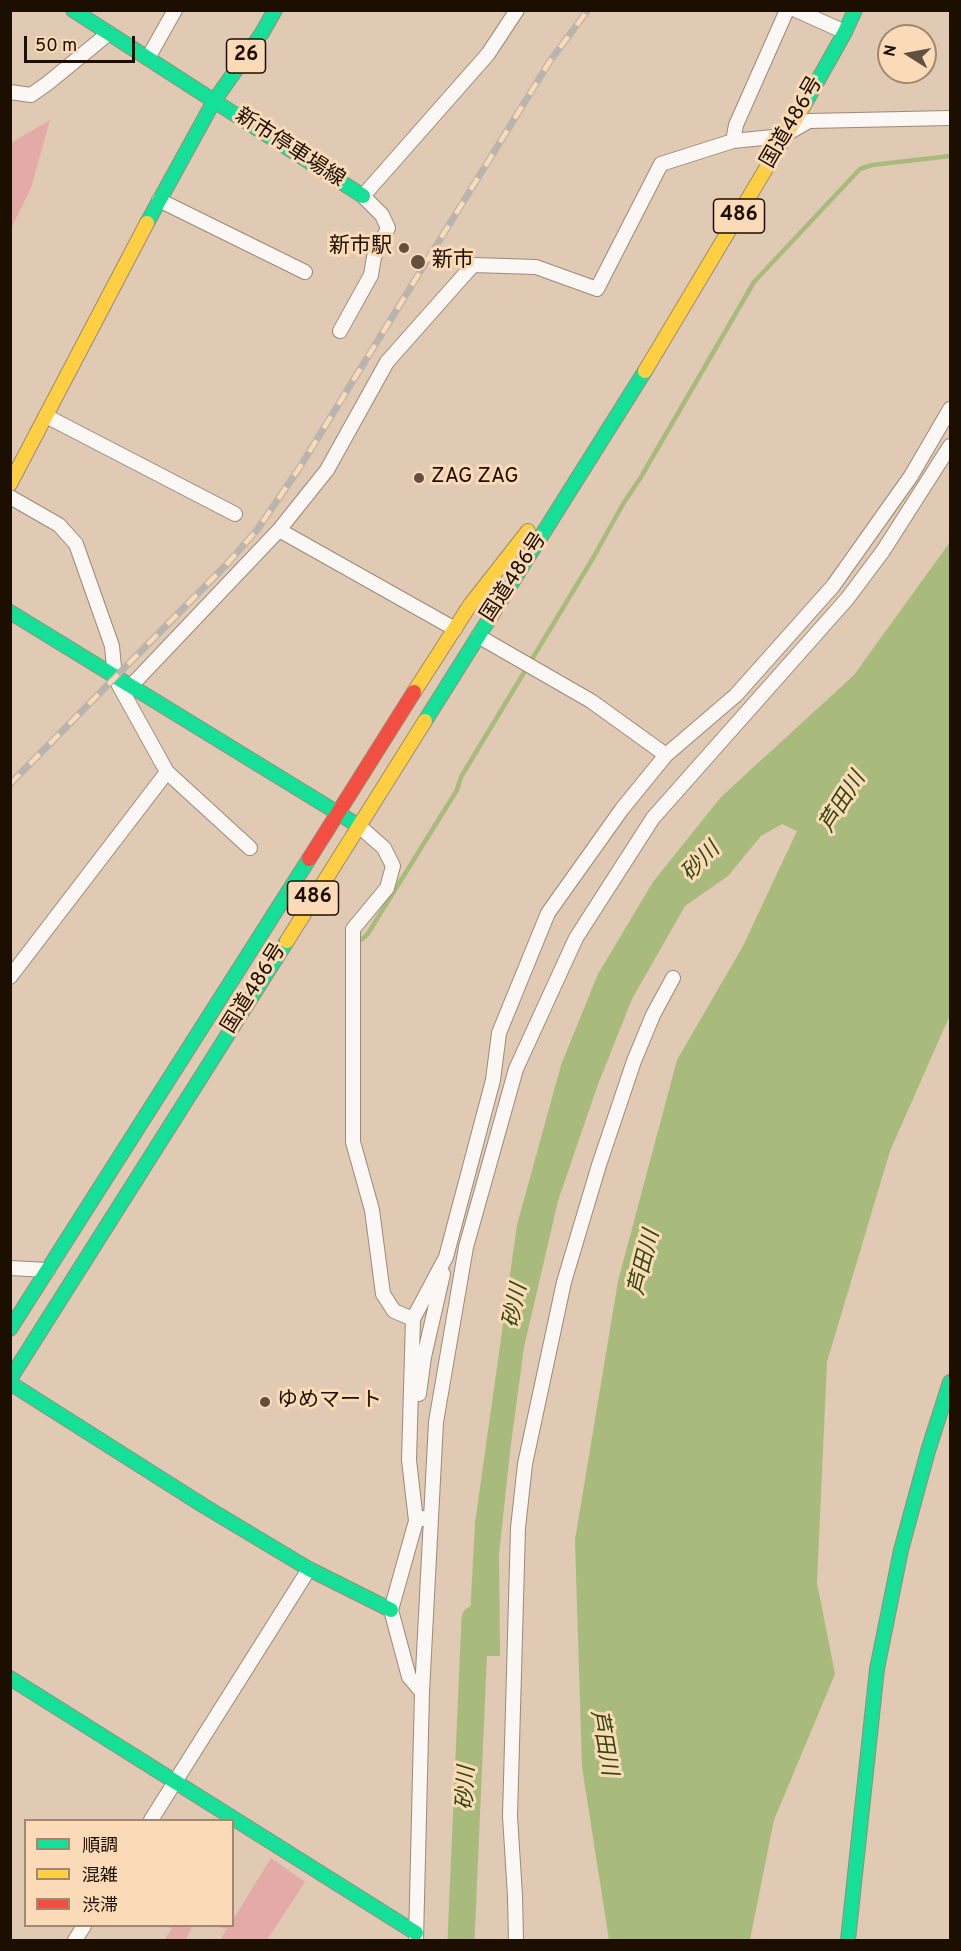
<!DOCTYPE html>
<html>
<head>
<meta charset="utf-8">
<style>
	body { margin:0 }
	#map { position:relative; width:961px; height:1951px; overflow:hidden; background:#e0cab3; font-family:Overpass,"Noto Sans JP",sans-serif }
	canvas { display:block }
	.frame { position:absolute; inset:0; border:12px solid #1c0e01; pointer-events:none }
	.legend { position:absolute; left:24px; top:1819px; width:210px; height:108px; box-sizing:border-box; background:#fadab7; border:2px solid #a1886e; margin:0; padding:8px 10px; list-style:none; font-size:18px; color:#1c0e01 }
	.legend li { display:flex; align-items:center; gap:12px; height:30px }
	.legend b { width:30px; border:2px solid #a1886e }
	.north { position:absolute; left:877px; top:24px; width:60px; height:60px; box-sizing:border-box; background:#fadab7; border:2px solid #a1886e; border-radius:50%; rotate:281deg; font-size:16px; font-weight:700; line-height:24px; text-align:center; color:#1c0e01 }
	.north::after { content:''; display:block; margin:auto; width:21px; height:27px; background:#61503f; clip-path:polygon(50% 0,100% 100%,50% 72%,0 100%) }
	.scale { position:absolute; left:24px; top:36px; width:111px; height:27px; box-sizing:border-box; border:3px solid #1c0e01; border-top:0; padding-left:8px; font-size:18px; line-height:21px; white-space:nowrap; color:#1c0e01; -webkit-text-stroke:4px #fadab7; paint-order:stroke }
</style>
</head>
<body>
<div id="map">
<canvas width="961" height="1951"></canvas>
<div class="frame"></div>
<ul class="legend">
<li><b style="height:8px;background:#16e098"></b>順調</li>
<li><b style="height:8px;background:#ffcf43"></b>混雑</li>
<li><b style="height:8px;background:#f24e42"></b>渋滞</li>
</ul>
<div class="north">N</div>
<div class="scale">50 m</div>
</div>
<script>
const g = document.querySelector('canvas').getContext('2d');
g.lineJoin = 'round';
function fillPath(path, color) {
  g.fillStyle = color;
  g.fill(path, 'evenodd');
}
function trace(path, color, width, dash) {
  g.strokeStyle = color;
  g.lineWidth = width;
  g.lineCap = dash ? 'butt' : 'round';
  g.setLineDash(dash || []);
  g.stroke(path);
}
function label(font, color, halo, rows, align = 'center') {
  g.font = font + ' Overpass,"Noto Sans JP",sans-serif';
  g.lineWidth = 6;
  g.setLineDash([]);
  g.textBaseline = 'middle';
  g.strokeStyle = halo;
  g.fillStyle = color;
  for (const [text, x, y, turn = 0] of rows) {
    g.save();
    g.translate(x, y);
    g.rotate((+turn || 0) * Math.PI / 180);
    g.textAlign = isNaN(turn) ? turn : align;
    if (halo) g.strokeText(text, 0, 0);
    g.fillText(text, 0, 0);
    g.restore();
  }
}
fillPath(new Path2D(`
	M50,120L31,188L11,229V143Z
	M271,1858L305,1882L267,1940H220L227,1929L211,1926H232L233,1918H234Z
	M167,1926H192L186,1940H164L172,1929Z`), '#e3aaa8');
fillPath(new Path2D(`
	M950,542V1015L890,1151L827,1362L817,1583L835,1674L774,1820L750,1940H609L582,1767L575,1540L618,1281L677,1060L743,946L797,831L782,824L761,836L728,876L685,906L632,999L597,1087L558,1201L524,1347L510,1452L499,1555L500,1656H468L475,1523L517,1225L561,1065L598,974L653,882L721,797L854,675Z`), '#a8ba7c');
trace(new Path2D(`
	M362,939L367,935L457,790L461,777L593,558L623,504L641,477L754,282L860,169L872,165L950,156`), '#a8ba7c', 4.5);
trace(new Path2D(`
	M461,1940L475,1619`), '#a8ba7c', 27);
const street = new Path2D(`
	M796,10L845,32
	M148,58L175,10
	M10,92L31,95L48,83L109,33
	M733,141L736,125L787,10
	M159,200L305,272
	M340,331L371,275L374,257L388,228L382,215L363,196L488,54L517,10
	M46,416L235,514
	M10,497L59,525L76,544L112,646L115,678L167,772L250,848
	M279,530L455,629
	M478,636L591,701L666,755
	M130,687L279,530L327,470L387,362L473,265L536,267L597,289L661,164L733,141L773,137L788,133L809,121L950,118
	M359,826L384,848L393,866L387,888L353,929V1142L372,1210L383,1294L394,1311L413,1319
	M10,977L167,772
	M10,1268L48,1270
	M419,1394L424,1357L443,1274
	M416,1521L409,1460L413,1319L446,1257L493,1080L499,1033L548,913L622,809L666,755L736,695L833,586L911,476L950,409
	M422,1692L409,1677L391,1610L416,1521L424,1518
	M151,1820L309,1569
	M75,1940L84,1926
	M416,1940L422,1692L436,1422L466,1247L516,1069L576,938L653,818L847,599L883,551L950,446
	M516,1940L515,1896L510,1816L518,1528L525,1464L564,1282L599,1165L634,1061L653,1015L673,978`);
const fast = new Path2D(`
	M73,10L214,101L262,33L275,10
	M804,105L845,32L855,10
	M147,223L214,101L363,196
	M10,612L359,826
	M425,721L645,371
	M10,1329L309,859
	M10,1379L287,941
	M10,1383L204,1506L309,1569L391,1610
	M10,1678L416,1933
	M848,1940L877,1669L901,1550L928,1451L950,1382`);
const slow = new Path2D(`
	M645,371L804,105
	M10,484L147,223
	M414,692L470,605L528,531
	M287,941L425,721`);
const jam = new Path2D(`
	M309,859L414,692`);
trace(street, '#9b8a78', 16);
trace(fast, '#9b8a78', 16);
trace(slow, '#9b8a78', 16);
trace(jam, '#9b8a78', 16);
trace(street, '#faf7f4', 14);
trace(fast, '#16e098', 14);
trace(slow, '#ffcf43', 14);
trace(jam, '#f24e42', 14);
const rail = new Path2D(`
	M10,784L226,565L257,530L298,470L550,61L588,10`);
trace(rail, '#bab4ae', 7);
trace(rail, '#fadab7', 4.5, [14]);
for (const [x, y, r, color] of [
	[404,248,6,"#61503f"],
	[418,262,8,"#61503f"],
	[419,478,6,"#61503f"],
	[265,1402,6,"#61503f"]
]) {
  const dot = new Path2D();
  dot.arc(x, y, r, 0, 2 * Math.PI);
  g.fillStyle = color;
  g.fill(dot);
  trace(dot, '#fadab7', 2);
}
for (const [x, y, w] of [
	[246,56,39],
	[739,216,51],
	[313,898,51]
]) {
  const box = new Path2D();
  box.roundRect(x - w / 2, y - 17, w, 34, 4.5);
  g.fillStyle = '#fadab7';
  g.fill(box);
  trace(box, '#1c0e01', 1.5);
}
label('bold 20px', '#1c0e01', null, [
	["26",246,56],
	["486",739,216],
	["486",313,898]
]);
label('21px', '#1c0e01', '#fadab7', [
	["国道486号",793,123,-60],
	["新市停車場線",289,149,33],
	["国道486号",515,578,-57],
	["国道486号",255,989,-58]
]);
label('21px', '#1c0e01', '#fadab7', [
	["新市駅",392,248,"right"],
	["新市",432,262],
	["ZAG ZAG",431,478],
	["ゆめマート",277,1402]
], 'left');
label('italic 22px', '#30470d', '#fadab7', [
	["芦田川",844,803,-58],
	["砂川",702,863,-46],
	["芦田川",646,1263,-76],
	["砂川",517,1306,-78],
	["芦田川",602,1743,80],
	["砂川",468,1788,-87]
]);
</script>
</body>
</html>
